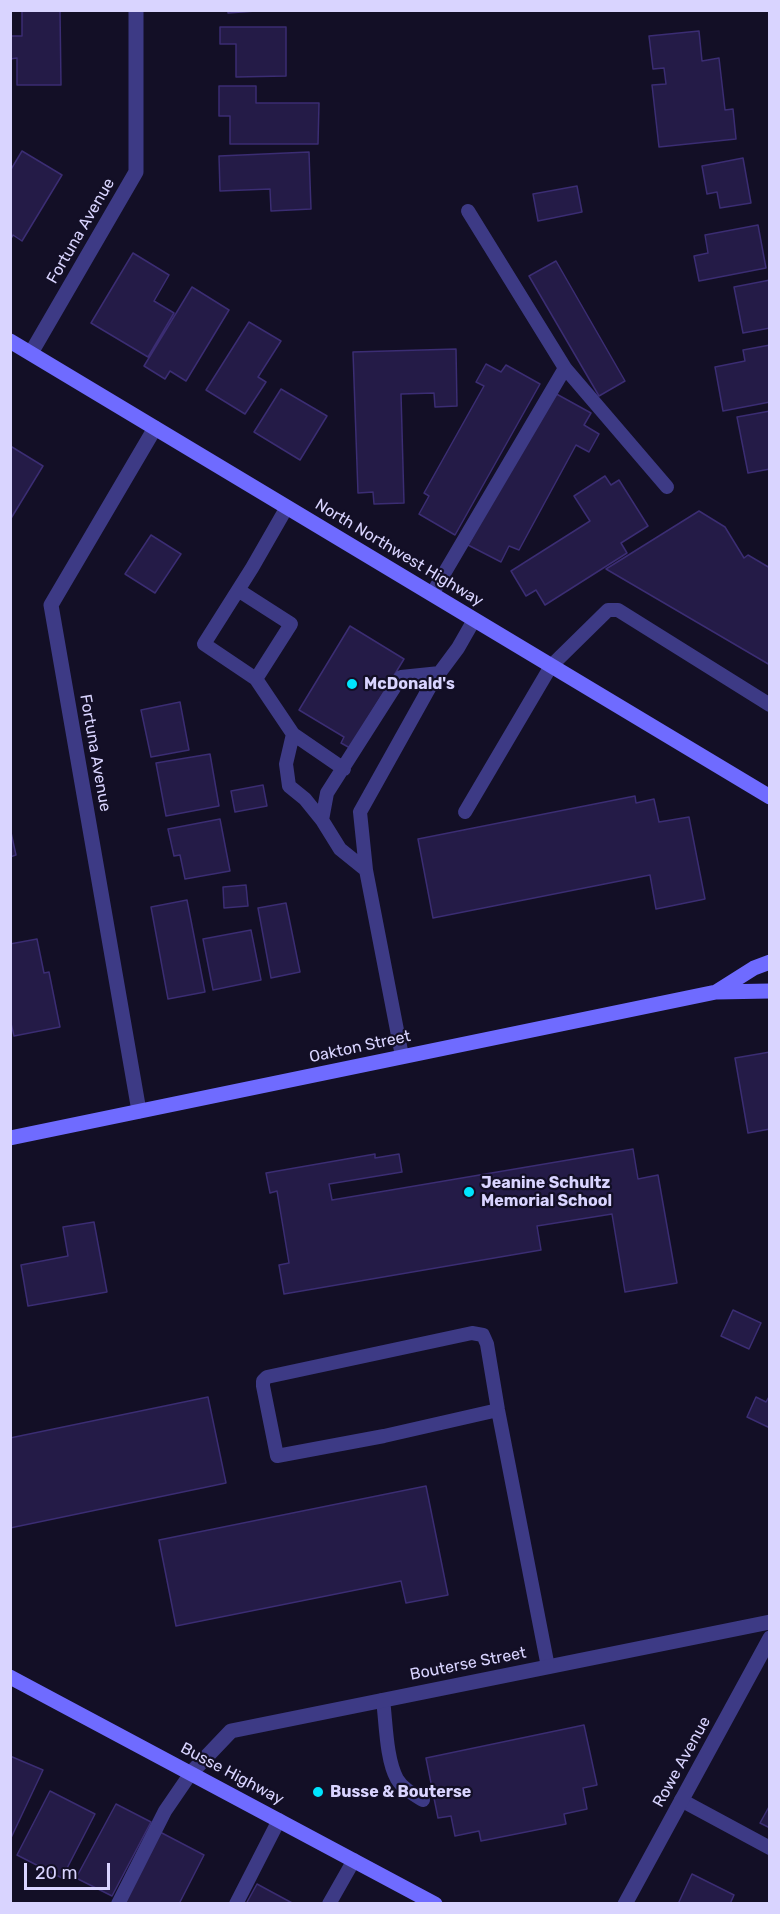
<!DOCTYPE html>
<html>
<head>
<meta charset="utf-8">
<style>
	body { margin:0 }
	#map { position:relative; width:780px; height:1914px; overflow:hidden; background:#130f26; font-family:Rubik,sans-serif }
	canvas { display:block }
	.frame { position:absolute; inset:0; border:12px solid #d9d4ff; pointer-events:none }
	.scale { position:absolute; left:24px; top:1863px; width:86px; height:27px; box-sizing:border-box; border:3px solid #d9d4ff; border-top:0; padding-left:8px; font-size:18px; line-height:21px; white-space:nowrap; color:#d9d4ff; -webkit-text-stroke:4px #130f26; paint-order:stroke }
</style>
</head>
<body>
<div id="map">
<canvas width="780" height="1914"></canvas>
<div class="frame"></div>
<div class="scale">20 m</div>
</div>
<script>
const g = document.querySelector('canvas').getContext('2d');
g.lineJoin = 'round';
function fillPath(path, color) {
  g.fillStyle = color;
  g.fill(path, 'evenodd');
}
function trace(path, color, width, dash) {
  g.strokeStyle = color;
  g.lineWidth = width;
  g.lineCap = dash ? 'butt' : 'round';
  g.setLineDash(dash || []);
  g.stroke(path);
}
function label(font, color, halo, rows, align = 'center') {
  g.font = font + ' Rubik,sans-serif';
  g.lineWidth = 4.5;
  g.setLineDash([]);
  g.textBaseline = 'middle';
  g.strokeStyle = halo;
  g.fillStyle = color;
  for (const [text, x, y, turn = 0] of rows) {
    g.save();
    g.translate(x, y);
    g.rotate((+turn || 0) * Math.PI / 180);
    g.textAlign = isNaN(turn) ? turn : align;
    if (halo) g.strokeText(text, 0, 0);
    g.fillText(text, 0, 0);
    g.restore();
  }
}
const building = new Path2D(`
	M22,10H60L61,85H17V58L10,59V36H22Z
	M228,10H270L228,13Z
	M220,27H286V76L236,77V44H220Z
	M699,31L702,61L719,58L725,110L733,109L736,139L659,147L652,85L666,84L664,68L653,69L649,36Z
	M219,86H256V103H319L318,144H230V116H219Z
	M22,151L62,175L22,241L13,235L10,240V171Z
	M309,152L311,209L271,211L270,189L220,191L219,156Z
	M743,158L751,203L720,208L717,192L707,194L702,166Z
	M577,186L582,212L538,221L533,194Z
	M758,225L766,268L699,281L694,256L708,253L705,235Z
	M133,253L169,275L154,301L174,313L148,357L91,323Z
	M556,261L625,381L599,396L529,276Z
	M770,280V328L743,333L734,287Z
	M192,287L229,310L186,381L170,371L165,379L144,366Z
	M249,322L281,341L258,377L266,382L245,414L206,390Z
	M770,345V402L723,411L715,367L745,361L743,350Z
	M456,349L457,406L435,407L434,393L401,394L404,503L374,504L373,492L358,493L353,352Z
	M486,364L501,372L506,365L540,384L455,535L419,514L429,496L424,493L484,386L476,382Z
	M281,389L327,416L300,460L254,432Z
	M551,391L591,413L584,425L599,434L589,452L576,445L519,550L509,546L501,562L468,545Z
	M770,411V469L748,473L737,417Z
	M12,447L43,466L10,520V450Z
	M605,476L611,485L619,480L648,526L621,543L627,553L545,605L536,590L526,596L511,571L590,521L574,496Z
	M699,511L725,527L744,558L748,555L770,568V665L606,569Z
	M151,535L181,554L155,593L125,574Z
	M350,626L404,659L350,748L341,743L344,737L299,710Z
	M180,702L189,750L151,757L141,710Z
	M210,754L219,806L166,816L156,763Z
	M263,785L267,806L235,812L231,791Z
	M635,796L636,803L654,799L659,822L689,817L705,899L656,909L650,875L433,918L418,839Z
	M220,819L230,871L185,879L180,855L174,856L168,829Z
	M10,828L16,855L10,857Z
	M246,885L248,906L224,908L223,887Z
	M187,900L205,992L168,999L151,907Z
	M286,903L300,972L271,978L258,908Z
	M251,930L261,980L213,990L203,939Z
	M37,939L44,973L49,972L60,1027L14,1036L10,1019V944Z
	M770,1052V1129L748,1133L735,1058Z
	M633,1149L638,1179L658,1175L677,1283L625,1292L612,1214L537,1226L541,1250L284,1294L279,1265L289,1263L277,1191L270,1193L266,1173L375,1154V1158L399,1154L402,1172L329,1184L332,1200Z
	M94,1222L107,1292L28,1306L21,1265L68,1256L63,1227Z
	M733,1310L761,1323L749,1349L721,1336Z
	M770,1395V1428L747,1417L756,1397L766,1402Z
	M208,1397L226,1483L10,1528V1438Z
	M426,1486L448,1595L406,1603L401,1581L176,1626L159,1540Z
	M584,1725L597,1785L583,1788L587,1809L564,1814L566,1824L481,1841L479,1831L455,1836L451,1816L438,1818L426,1758Z
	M10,1756L43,1770L10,1840Z
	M50,1791L95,1814L62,1878L17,1855Z
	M116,1804L151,1822L112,1896L76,1878Z
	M770,1805V1828L760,1823Z
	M160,1832L204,1855L179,1904H123Z
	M692,1874L734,1895L730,1904H678Z
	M257,1884L294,1904H246Z`);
fillPath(building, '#241b47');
trace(building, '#3b2d73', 1.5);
trace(new Path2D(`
	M468,211L565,368L667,487
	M287,507L252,568L204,644L256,679L293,734L344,769
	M238,590L291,624L256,679
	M432,594L565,368
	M293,734L286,764L289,786L305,799L322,820
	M465,812L551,666L608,610H618L770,705
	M366,870L340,849L322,820L327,793L401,677L440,673
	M402,1056L366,870L360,812L432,683L458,648L474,620
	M498,1410L384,1436L277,1456L263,1386V1381L267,1377L472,1333L483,1335L487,1344L498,1410L548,1667
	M383,1700C386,1722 386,1759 397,1779C403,1789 413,1794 423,1800
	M681,1800L770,1848
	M118,1904L165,1811L191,1773
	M236,1904L279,1820
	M329,1904L354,1860`), '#3d3a85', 14);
trace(new Path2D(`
	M31,353L136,172V10
	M139,1111L51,605L155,428
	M191,1773L231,1731L770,1622
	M625,1904L770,1638`), '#3d3a85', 15);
trace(new Path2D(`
	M10,341L770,797
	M716,992L754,968L770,962
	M10,1138L716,992L770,991
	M10,1677L435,1904`), '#6f6bff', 15);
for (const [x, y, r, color] of [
	[352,684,6,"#00e5ff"],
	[469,1192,6,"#00e5ff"],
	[318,1792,6,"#00e5ff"]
]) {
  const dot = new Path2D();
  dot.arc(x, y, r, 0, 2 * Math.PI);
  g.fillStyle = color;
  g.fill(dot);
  trace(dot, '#130f26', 2);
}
label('16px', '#d9d4ff', '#130f26', [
	["Fortuna Avenue",81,231,-60],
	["North Northwest Highway",399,553,31],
	["Fortuna Avenue",95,753,80],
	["Oakton Street",360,1047,-12],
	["Bouterse Street",468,1664,-11],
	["Rowe Avenue",682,1762,-61],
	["Busse Highway",232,1774,28]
]);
label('bold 16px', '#d9d4ff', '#130f26', [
	["McDonald's",364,684],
	["Jeanine Schultz",481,1183],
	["Memorial School",481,1201],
	["Busse & Bouterse",330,1792]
], 'left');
</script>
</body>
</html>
